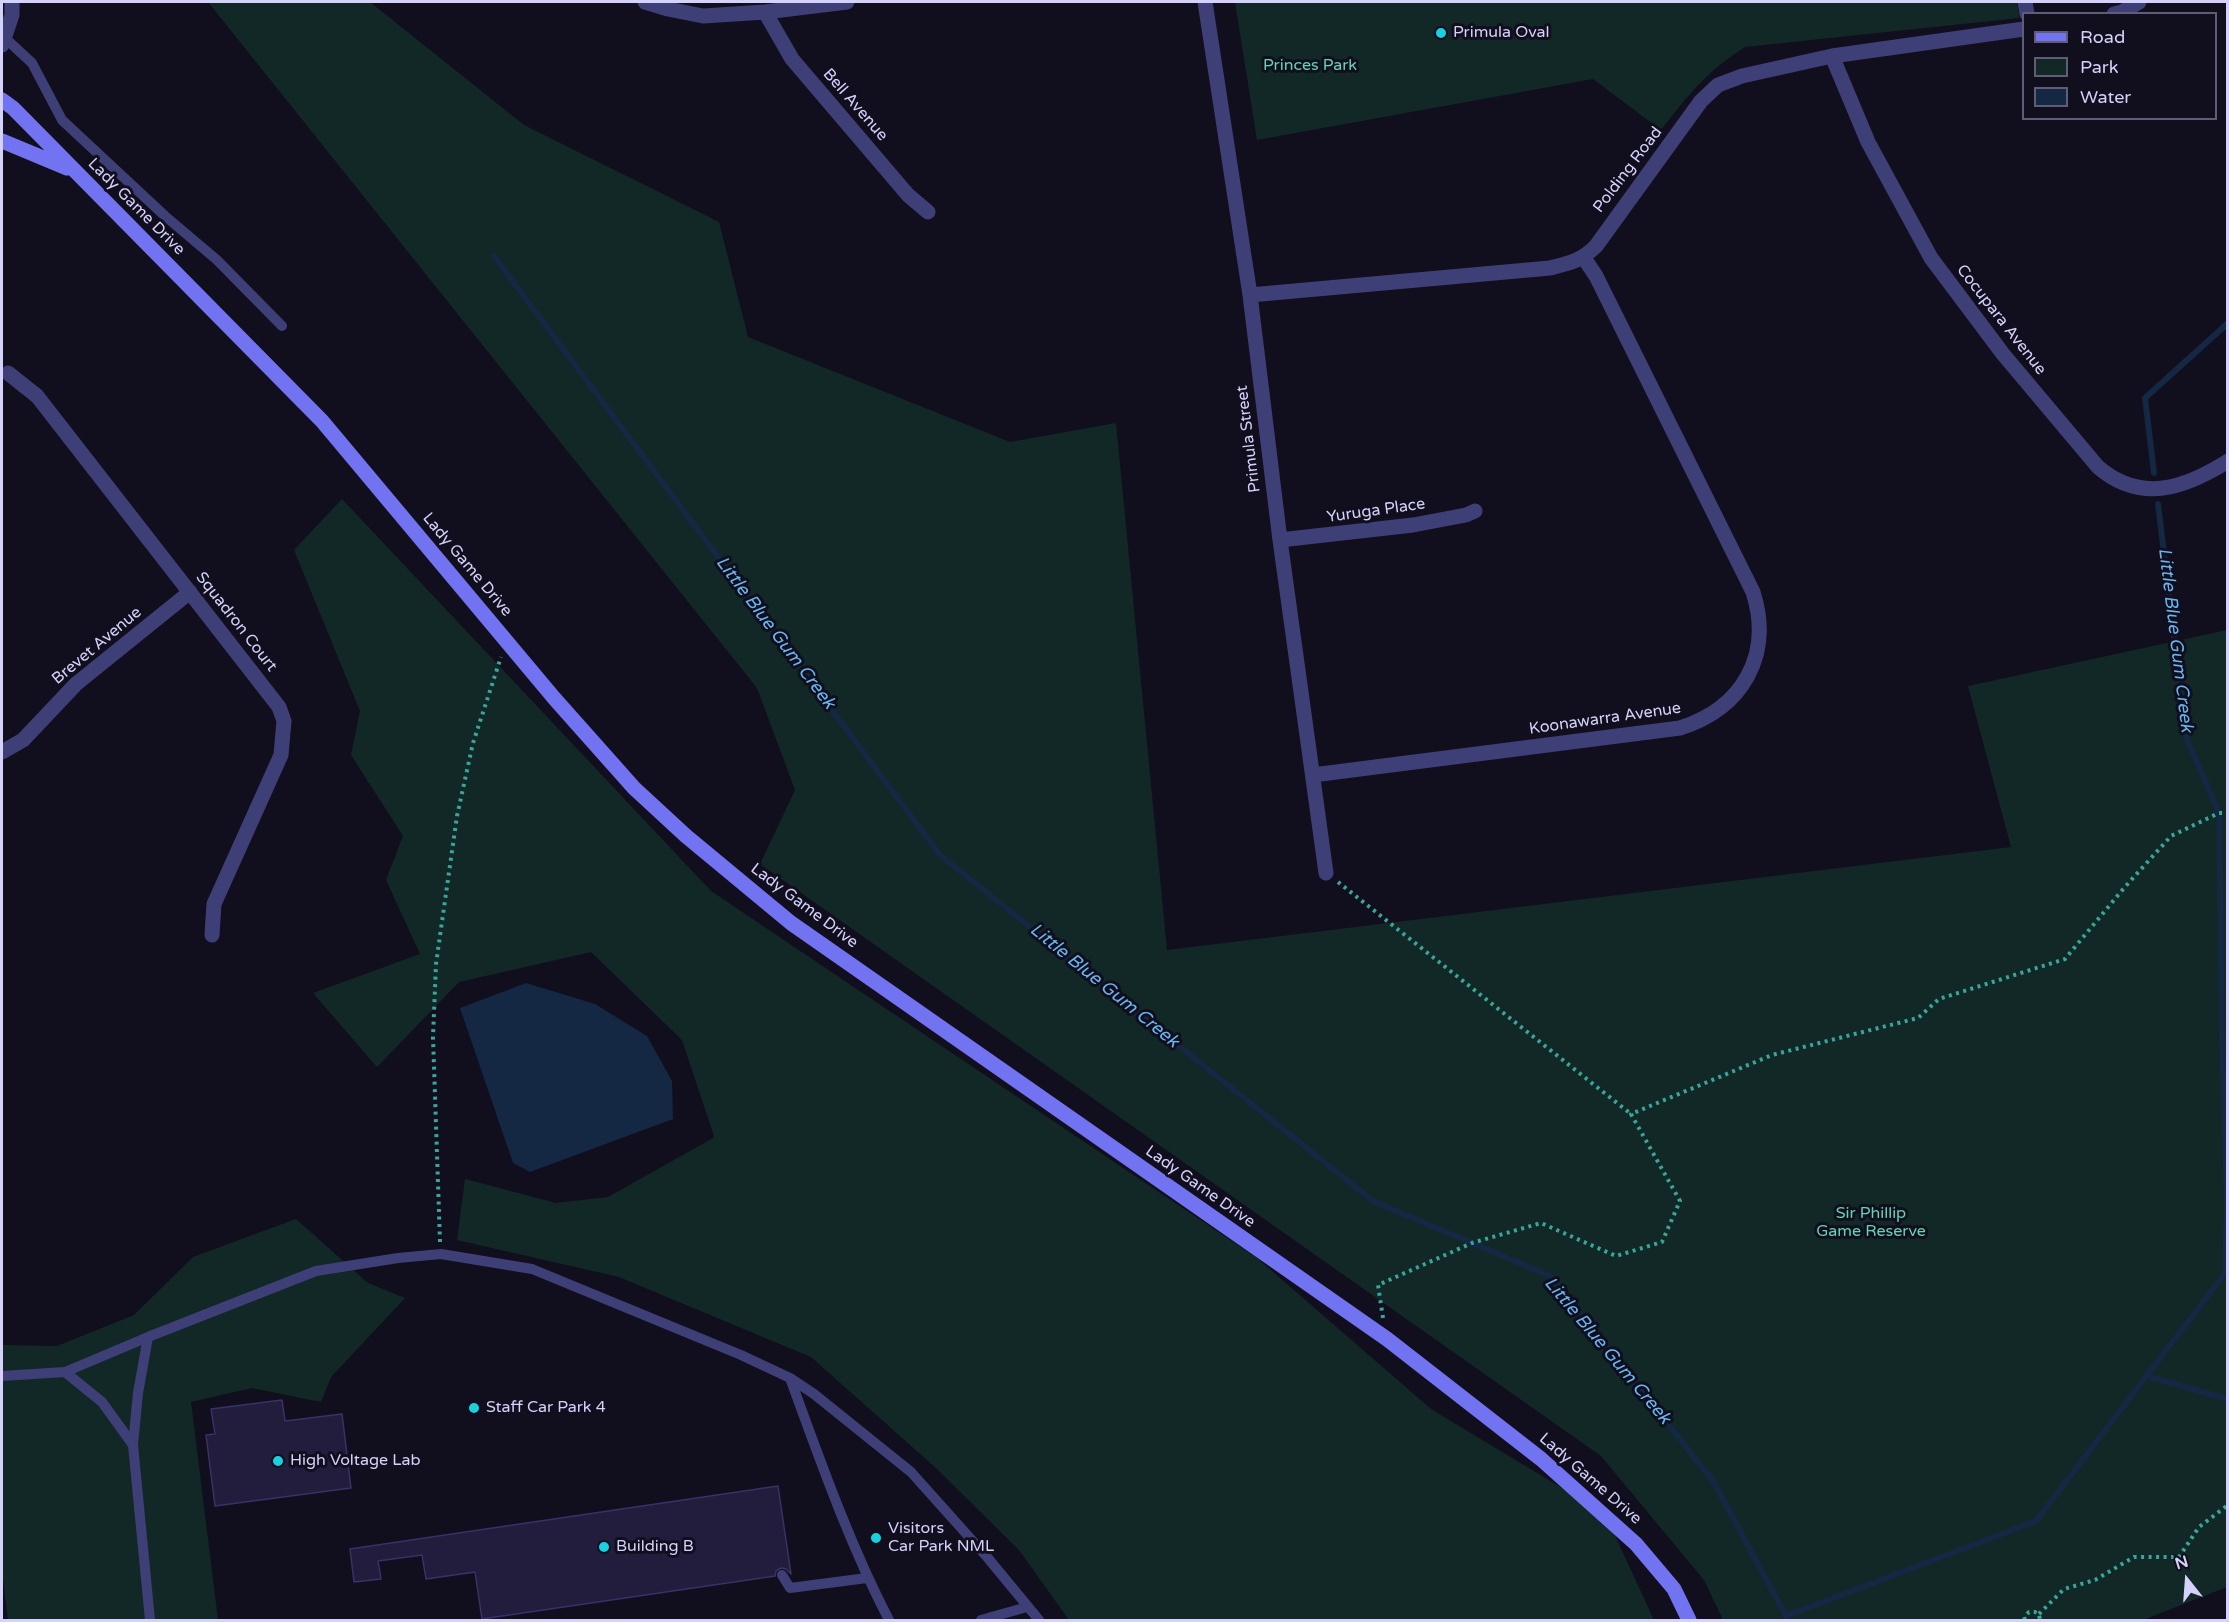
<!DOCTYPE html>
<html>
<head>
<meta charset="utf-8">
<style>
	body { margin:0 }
	#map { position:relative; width:2229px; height:1622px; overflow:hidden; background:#110f1e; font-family:"Varela Round",sans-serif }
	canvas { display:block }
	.frame { position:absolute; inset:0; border:3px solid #d4d1fa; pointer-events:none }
	.legend { position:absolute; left:2022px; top:12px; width:195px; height:108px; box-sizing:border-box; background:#110f1e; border:2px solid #5f5d76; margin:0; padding:8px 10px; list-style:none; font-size:18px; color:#d4d1fa }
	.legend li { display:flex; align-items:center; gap:12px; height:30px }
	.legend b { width:30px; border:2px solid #5f5d76 }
	.north { position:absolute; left:2157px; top:1550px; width:60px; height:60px; -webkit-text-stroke:4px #110f1e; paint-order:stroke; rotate:343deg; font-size:16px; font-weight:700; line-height:24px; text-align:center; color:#d4d1fa }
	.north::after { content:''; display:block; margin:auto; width:21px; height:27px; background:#d4d1fa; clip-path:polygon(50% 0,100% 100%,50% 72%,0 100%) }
</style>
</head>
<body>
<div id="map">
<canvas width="2229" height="1622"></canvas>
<div class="frame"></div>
<ul class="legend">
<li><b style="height:8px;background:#7273f0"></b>Road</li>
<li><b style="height:16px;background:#122826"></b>Park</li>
<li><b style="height:16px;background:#142743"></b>Water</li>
</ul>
<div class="north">N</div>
</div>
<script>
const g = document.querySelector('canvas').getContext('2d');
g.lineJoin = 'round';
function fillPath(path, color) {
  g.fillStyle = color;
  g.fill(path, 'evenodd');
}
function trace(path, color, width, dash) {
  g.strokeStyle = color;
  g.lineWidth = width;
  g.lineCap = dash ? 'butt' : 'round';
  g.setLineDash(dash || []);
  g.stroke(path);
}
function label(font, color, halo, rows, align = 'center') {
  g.font = font + ' "Varela Round",sans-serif';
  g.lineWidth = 6;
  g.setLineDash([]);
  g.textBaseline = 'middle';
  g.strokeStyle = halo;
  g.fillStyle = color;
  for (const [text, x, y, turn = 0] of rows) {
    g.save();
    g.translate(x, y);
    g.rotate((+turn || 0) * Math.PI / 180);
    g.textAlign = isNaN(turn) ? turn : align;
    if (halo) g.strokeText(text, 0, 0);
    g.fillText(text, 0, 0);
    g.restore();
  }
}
fillPath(new Path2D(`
	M208,2H370L524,125L719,222L748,337L1010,442L1116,423L1167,950L2011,847L1968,686L2227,630V1587L2143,1620H1723L1704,1580L1601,1456L760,864L795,790L757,688Z
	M1235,2H2017L2019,18L1745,47C1706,72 1688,95 1661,130L1593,79L1257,140Z
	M342,499L711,891L1257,1258L1431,1409L1605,1514L1654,1620H1069L1019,1550L936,1468L811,1357L619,1277L457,1240L465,1179L556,1203L608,1197L713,1138L714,1136L682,1040L591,952L459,982L377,1067L313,993L420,954L386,880L403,836L351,755L360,711L294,550Z
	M296,1219L368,1283L405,1298L331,1377L321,1402L252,1388L191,1402L218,1620H8L2,1570V1345L57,1346L134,1315L193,1257Z`), '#122826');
fillPath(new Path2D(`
	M526,983L595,1004L647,1036L672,1081L673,1119L530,1172L513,1163L460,1008Z`), '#142743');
trace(new Path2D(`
	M494,256L940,855L1373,1201L1550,1276L1713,1481L1786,1616L1787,1620
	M2154,473L2145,398L2228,323
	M2158,504L2186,737L2219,813L2222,1040L2227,1203L2225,1273
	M2146,1376L2228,1399
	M1786,1616L2036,1521L2225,1273L2227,1274`), '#142743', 6);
const building = new Path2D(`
	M282,1400L285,1421L342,1414L351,1488L215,1506L206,1435L215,1434L211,1409Z
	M778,1486L791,1574L786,1569L781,1568L776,1571L775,1576L482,1619L475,1572L426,1579L422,1555L378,1561L381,1579L354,1582L350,1549Z`);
fillPath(building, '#221d3d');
trace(building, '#3a3167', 1.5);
trace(new Path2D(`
	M1338,882L1631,1114
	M440,1242L433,1037L436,964L457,816L473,743L501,657
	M1383,1318L1378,1285L1472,1243L1541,1223L1616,1256L1662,1242L1680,1201L1631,1114L1772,1055L1918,1018L1939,999L2065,959L2124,888L2171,836L2219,813H2228
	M2039,1614L2064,1589L2095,1580L2134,1557H2179L2199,1527L2228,1505
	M2025,1620L2024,1617L2029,1612H2035L2039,1614L2040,1620`), '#3aa59b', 4, [3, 4.5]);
trace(new Path2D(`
	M5,38L32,63L62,120L165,216L217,260L282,326
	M65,1372L148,1337
	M2,1376L65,1372L102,1402L133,1445
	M790,1378C820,1460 849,1543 889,1620
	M782,1575L790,1588L867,1578
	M150,1620L133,1445L138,1393L148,1337L316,1271L398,1258L441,1254L532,1269L741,1355L790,1378L814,1394L911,1472L987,1557L1039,1620
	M981,1620L1027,1607`), '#3f3f78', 10);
trace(new Path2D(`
	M645,2L668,9L703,16L765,12L847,2
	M1205,2L1250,295L1280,540L1326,873
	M2025,2L2027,14
	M765,12L792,59L908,195L928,212
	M2114,14L2122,12L2139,2
	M2,45L12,15V2
	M1832,56L1868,142L1931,258L2003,354L2098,467C2141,504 2185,488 2228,461
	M1250,295L1550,268C1570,263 1581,261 1596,246L1701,101L1718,85L1742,76L1832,56L2024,29
	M8,373L37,396L279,707L284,721L281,755L214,904L212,935
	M1280,540L1413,525L1466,515L1475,511
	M2,752L23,740L76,684L190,592
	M1313,775L1680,728C1743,708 1773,655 1753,592L1596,276L1584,258`), '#3f3f78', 15);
trace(new Path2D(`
	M2,100L13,108L322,421L554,698L634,788L686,836L791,923L1387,1339L1541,1459L1636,1544L1674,1589L1689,1620
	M2,141L67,168`), '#7273f0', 15);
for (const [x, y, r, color] of [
	[1441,33,6,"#18d1df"],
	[474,1408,6,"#18d1df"],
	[278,1461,6,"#18d1df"],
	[876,1538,6,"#18d1df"],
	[604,1547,6,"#18d1df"]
]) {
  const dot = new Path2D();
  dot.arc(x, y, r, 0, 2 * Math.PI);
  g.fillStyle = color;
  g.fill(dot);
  trace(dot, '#110f1e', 2);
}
label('16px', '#d4d1fa', '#110f1e', [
	["Primula Oval",1453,33],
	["Staff Car Park 4",486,1408],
	["High Voltage Lab",290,1461],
	["Visitors",888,1529],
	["Car Park NML",888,1547],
	["Building B",616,1547]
], 'left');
label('16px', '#65d2b3', '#110f1e', [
	["Princes Park",1310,66],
	["Sir Phillip",1871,1214],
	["Game Reserve",1871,1232]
]);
label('16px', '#d4d1fa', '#110f1e', [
	["Bell Avenue",855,105,49],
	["Polding Road",1628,170,-53],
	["Lady Game Drive",136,207,45],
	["Cocupara Avenue",2001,320,52],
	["Primula Street",1249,439,-97],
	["Yuruga Place",1376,511,-8],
	["Lady Game Drive",467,565,50],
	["Squadron Court",236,622,52],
	["Brevet Avenue",97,646,-40],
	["Koonawarra Avenue",1605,719,-8],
	["Lady Game Drive",804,906,37],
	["Lady Game Drive",1200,1187,35],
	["Lady Game Drive",1590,1479,41]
]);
label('italic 18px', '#6ab5ef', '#110f1e', [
	["Little Blue Gum Creek",775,633,53],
	["Little Blue Gum Creek",2175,640,83],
	["Little Blue Gum Creek",1104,986,39],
	["Little Blue Gum Creek",1607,1351,50]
]);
</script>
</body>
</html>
